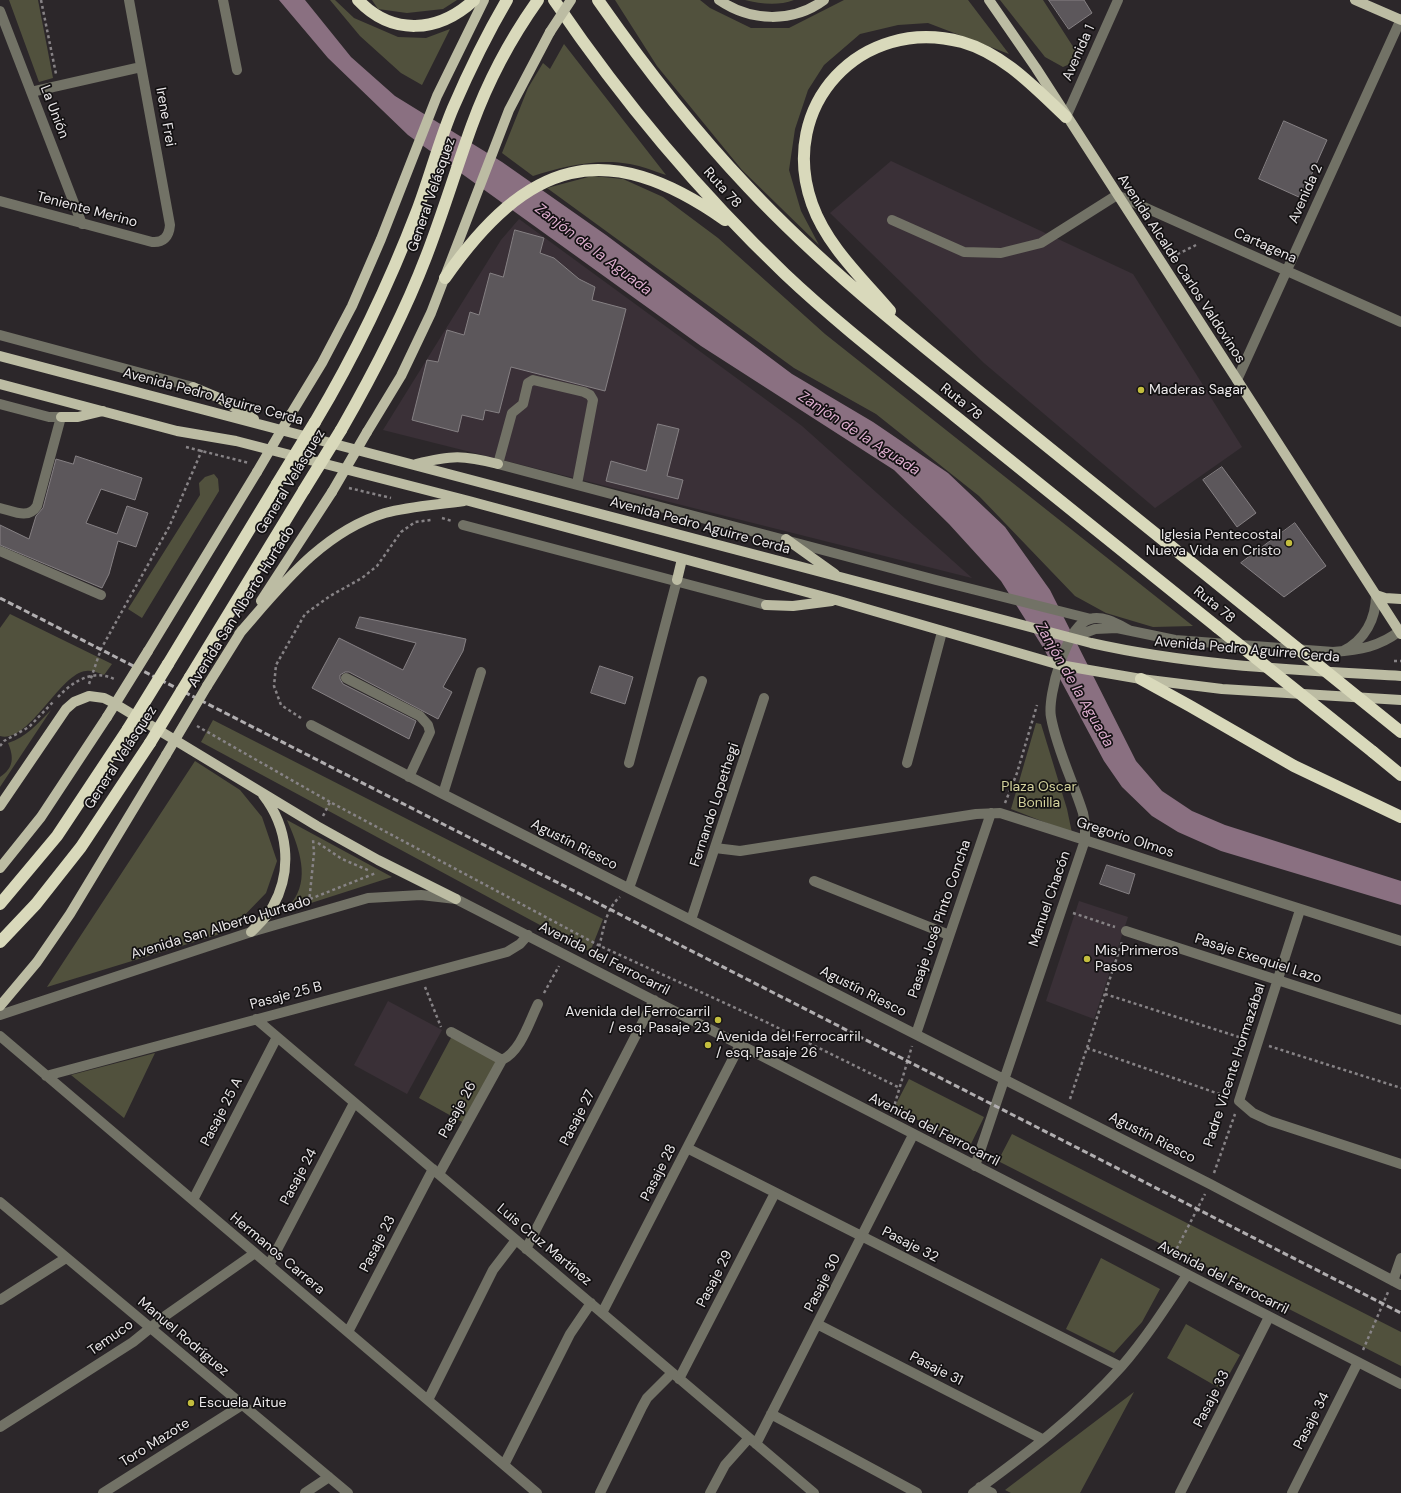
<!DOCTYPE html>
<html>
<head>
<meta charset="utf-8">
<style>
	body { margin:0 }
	canvas { display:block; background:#2c272a }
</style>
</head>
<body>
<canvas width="1401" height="1493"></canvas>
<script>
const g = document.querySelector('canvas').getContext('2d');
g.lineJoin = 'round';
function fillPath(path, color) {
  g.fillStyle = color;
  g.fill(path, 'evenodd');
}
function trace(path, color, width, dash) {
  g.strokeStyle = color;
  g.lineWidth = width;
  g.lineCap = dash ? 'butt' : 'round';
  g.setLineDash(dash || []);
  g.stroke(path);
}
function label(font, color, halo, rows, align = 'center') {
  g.font = font + ' "DM Sans",sans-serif';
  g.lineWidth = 3.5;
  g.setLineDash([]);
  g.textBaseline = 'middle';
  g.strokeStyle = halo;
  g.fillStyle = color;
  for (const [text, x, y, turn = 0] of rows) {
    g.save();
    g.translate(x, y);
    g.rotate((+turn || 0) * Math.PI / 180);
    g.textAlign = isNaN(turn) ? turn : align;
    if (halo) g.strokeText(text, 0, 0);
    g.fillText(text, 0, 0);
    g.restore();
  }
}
fillPath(new Path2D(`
	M891,161L1133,274L1242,447L1155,508L984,363L830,213Z
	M519,219L802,426L972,578L383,430L501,240Z
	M1079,901L1128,917L1094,1019L1046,1001Z
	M388,1001L442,1030L407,1094L354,1065Z`), '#3a3037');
fillPath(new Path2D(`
	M9,0H38L53,78L39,82Z
	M330,0H335L354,18L398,37L426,38L450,29L422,85L401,73L360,36Z
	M372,0H457L443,9L407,13L378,9Z
	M615,0H700L710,8L751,28H789L844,0H968L1009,54L928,23L898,25L860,34L824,65L808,90L795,129L789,170L801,211L819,245L742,170L657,66Z
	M745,0H794C778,6 761,4 745,0Z
	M1000,0H1043L1081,59L1063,67L1045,57Z
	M564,44L666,175C654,171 642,166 630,164C599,158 563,166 533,176L502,153L528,88L543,63L550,69Z
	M592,176L623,179L663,197L718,238L825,334L1193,626L1153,627L1106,613L1075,596L979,496L876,414L794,368L547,188Z
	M214,474L218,479L219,491L142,618L128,609L200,495L199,483L205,477Z
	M10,614L112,664L104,675C98,673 93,670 86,671C60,673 29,744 0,736V628Z
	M51,710L0,787V777C14,768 14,757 8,743C27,737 37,724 51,710Z
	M213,720L603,919L590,952L201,742Z
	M1036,723L1041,724L1067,809L1072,833L1011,809Z
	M195,761L240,790L262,817L277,861L266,893L236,924L217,935L47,987Z
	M287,820L392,877L283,912C287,908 292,903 295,898C310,874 297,843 287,820Z
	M452,1036L497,1061L464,1123L419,1098Z
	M155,1053L124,1118L71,1075Z
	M909,1079L984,1117L970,1146L894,1108Z
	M1012,1134L1401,1332V1366L998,1161Z
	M1101,1258L1160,1289L1142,1322L1114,1353L1066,1329Z
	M1186,1324L1240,1355L1221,1389L1167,1358Z
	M1134,1392L1080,1493H1011L1005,1490Z`), '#51513d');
fillPath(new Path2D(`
	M279,0H305L351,57L395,96L502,162L606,235L792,374L873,422L948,473L1005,527L1050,590L1136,761L1162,791L1192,811L1225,825L1401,881V905L1221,851L1178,832L1152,816L1122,787L1104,761L1044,649L1001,581L949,524L894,470L701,346L408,135L328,58Z`), '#8a7081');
const building = new Path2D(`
	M1049,0H1084L1092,13L1069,29Z
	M1284,121L1327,140L1301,198L1259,179Z
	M515,230L544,238L540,253L554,258L579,279L595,287L592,300L626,309L605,391L511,367L499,413L485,410L483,420L462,415L458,432L412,420L427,360L438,362L447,330L464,335L470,312L479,315L490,273L503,277Z
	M658,424L679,429L667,476L683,480L678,499L606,481L611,461L646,471Z
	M76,456L142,478L135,500L101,489L86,523L117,534L127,506L148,513L136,547L118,541L109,574L102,588L0,545V525L29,539L36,516L43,508L56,459L73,464Z
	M1222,467L1256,513L1237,527L1203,480Z
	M1295,523L1326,566L1284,597L1241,563Z
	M360,617L466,639L463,651L443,687L452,692L438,719L349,672H345L340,675V679L343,684L416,721L409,739L312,688L339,638L403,670L416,643L356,628Z
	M600,666L633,677L625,704L591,693Z
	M1107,865L1135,874L1129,894L1100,884Z`);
fillPath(building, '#5c575b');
trace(building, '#858083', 1);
trace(new Path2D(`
	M41,0L56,74
	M1172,257L1196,245
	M186,447L249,463
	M349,488L391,498
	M442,518L452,521
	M1394,661H1401
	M89,684L101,649L169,527L202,450
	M58,697C73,681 94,668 116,680
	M301,718L281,705L274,686L276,665L305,614L330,596L362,578L377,566L401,532L415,522L431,520
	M197,726L330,802
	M0,746L4,741L29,727L54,701
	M1005,803L1017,773L1037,705
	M323,816L330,802L600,946L766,1022L900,1088
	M318,843L342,859L370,871
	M310,899L376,873
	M309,903L314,853L313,839
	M1073,913L1115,927
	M596,958C603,938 603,911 620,897
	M425,987L441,1027
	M544,993L559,966
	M1105,994L1245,1039
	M1269,1046L1401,1088
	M1087,1048L1228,1097
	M1070,1099L1122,942
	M893,1110L912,1046
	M1214,1173L1235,1114
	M1174,1254L1205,1194
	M1363,1350L1388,1292`), '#878386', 2.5, [3, 3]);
trace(new Path2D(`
	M223,0L237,70
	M0,11L82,224
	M31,92L141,67
	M1066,117L1118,0
	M0,201L152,242C163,243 169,237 170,225L129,0
	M892,220L964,252L1001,253L1041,243L1117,195L1401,322
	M0,335L193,387
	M1237,380L1401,19
	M0,404L49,417H61L37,506C28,520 13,511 0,508
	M577,484L593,400L590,395L584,392L533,380L528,383L523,404L512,413L498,464L936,580L1091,619
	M463,525L766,605
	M0,551L101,595
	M1071,638L1095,629L1117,628L1175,640L1333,652C1359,650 1380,647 1401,630
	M1343,651C1365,640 1376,619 1376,595
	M346,678L420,716L428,725L430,732L409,777
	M311,725L443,794L1210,1184L1401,1285
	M629,763L677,580
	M907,763L942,632
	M443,794L481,672
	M715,848L740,851L976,814L1000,813L1401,941
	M814,881L949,935
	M629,888L702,681
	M1300,910L1239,1101L1253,1113L1270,1121L1401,1164
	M691,920L764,698
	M1126,931L1401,1020
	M0,1015L251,932L368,898L421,895L456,899L1401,1384
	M256,1019L814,1493
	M451,1032L502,1060
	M916,1034L991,813
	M0,1036L537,1493
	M46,1076L507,952L520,944L528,935
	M687,1148L1121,1367
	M975,1166L1085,840V824L1083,813C1073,781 1057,750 1051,717C1047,696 1067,624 1090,619C1104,615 1119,625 1131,631
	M439,1174L502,1060C521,1051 529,1022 538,1004
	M193,1200L277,1037
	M0,1202L348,1493
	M526,1249L654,1000
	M269,1265L354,1103
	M1393,1281L1401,1258
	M0,1300L66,1258
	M602,1313L740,1045
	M817,1324L1042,1439
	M348,1332L433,1169
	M679,1379L775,1193
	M428,1400L493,1270L516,1240
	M771,1414L917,1493
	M0,1427L133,1342L165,1316L255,1253
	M756,1444L913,1135
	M504,1465L570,1334L591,1303
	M980,1487L992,1493
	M103,1493L242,1405
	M305,1493L329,1477
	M600,1493L642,1407L647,1398L672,1373
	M710,1493L725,1465L749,1438
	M973,1493C1025,1455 1078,1415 1121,1367C1146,1338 1166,1307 1187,1275
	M1180,1493L1269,1317
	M1292,1493L1358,1362`), '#727266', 10);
trace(new Path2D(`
	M719,0C751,22 793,23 824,0
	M989,0L1036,68L1401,634
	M1355,0L1401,20
	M0,356L1091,643C1193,666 1297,670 1401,676
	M0,384L177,431L236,441L469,501L836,600L1060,665L1141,679L1222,689L1401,700
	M193,387L217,397L254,419
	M291,414L322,363L352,306L381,239L437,96L484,0
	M61,417H78L103,411
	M367,432L401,376L431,313L509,110L550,32
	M416,464C452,455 463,455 498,464
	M786,539L835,574
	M677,580L682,559
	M1376,595L1385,598L1401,599
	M261,601L332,492
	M766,605L793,606L832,601
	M239,634C281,586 322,532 385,513C411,506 437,505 464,501
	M148,651L257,472
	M207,686L242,630
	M0,806L66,709L74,702L89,696L104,698L112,702L317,826L378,860L456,899
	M0,868L41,817L107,717
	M251,932C259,924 268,916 273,906C293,870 288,827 263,795
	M0,1006L37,962L70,914L166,755`), '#bcbca3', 10);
trace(new Path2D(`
	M358,0C392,36 438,33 474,0
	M554,0C621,99 699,192 785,274C839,325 898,370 955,416C1042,486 1130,557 1217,627
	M598,0C644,66 693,129 748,187C825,269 914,339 1001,409C1089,480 1178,552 1266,623
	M445,278C527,161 604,135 725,220
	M890,311C862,278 827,246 812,204C777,106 861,15 962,42C1004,54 1035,88 1066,117
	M315,422C355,355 389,284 417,211C430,177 439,141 453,108C469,71 487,34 507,0
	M341,430C373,374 403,317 426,257C443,213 456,169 472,125C488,81 511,38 538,0
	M168,664L277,484
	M190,677L304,490
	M1141,679L1190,706L1294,766L1401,817
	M1373,752L1401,775
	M0,904L57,836L128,729
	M0,942L36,904L81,847L150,743`), '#d9d9bb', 12);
trace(new Path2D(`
	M0,598L1401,1313`), '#b1aeb0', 3, [6, 3]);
trace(new Path2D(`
	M550,32L571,0
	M257,472L291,414
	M332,492L367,432
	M107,717L148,651
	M166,755L207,686`), '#bcbca3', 10);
trace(new Path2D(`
	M277,484L315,422
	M304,490L341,430
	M1266,623L1401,732
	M1217,627L1373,752
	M128,729L168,664
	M150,743L190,677`), '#d9d9bb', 12);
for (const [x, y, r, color] of [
	[1141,390,4,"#c3bd3e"],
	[1289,543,4,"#c3bd3e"],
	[1087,959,4,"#c3bd3e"],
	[718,1020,4,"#c3bd3e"],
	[708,1045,4,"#c3bd3e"],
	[191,1403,4,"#c3bd3e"]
]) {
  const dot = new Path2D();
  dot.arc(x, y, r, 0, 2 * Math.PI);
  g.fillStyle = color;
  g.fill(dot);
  trace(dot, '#131112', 1.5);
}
label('14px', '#eae7e9', '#131112', [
	["Avenida 1",1079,53,-66],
	["La Unión",54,112,69],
	["Irene Frei",165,117,80],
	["Ruta 78",722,188,48],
	["Avenida 2",1306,194,-66],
	["General Velásquez",432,195,-71],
	["Teniente Merino",87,210,15],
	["Cartagena",1265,246,24],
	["Avenida Alcalde Carlos Valdovinos",1181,269,57],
	["Avenida Pedro Aguirre Cerda",213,397,15],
	["Ruta 78",961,402,39],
	["General Velásquez",291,482,-59],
	["Avenida Pedro Aguirre Cerda",700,526,15],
	["Ruta 78",1214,605,39],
	["Avenida San Alberto Hurtado",242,607,-58],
	["Avenida Pedro Aguirre Cerda",1247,650,5],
	["General Velásquez",121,758,-57],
	["Fernando Lopethegi",715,805,-72],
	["Gregorio Olmos",1125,838,18],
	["Agustín Riesco",574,845,27],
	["Manuel Chacón",1050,899,-71],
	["Pasaje José Pinto Concha",940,919,-71],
	["Avenida San Alberto Hurtado",221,928,-17],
	["Avenida del Ferrocarril",604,959,27],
	["Pasaje Exequiel Lazo",1258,959,18],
	["Agustín Riesco",863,992,27],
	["Pasaje 25 B",286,996,-15],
	["Padre Vicente Hormazábal",1235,1065,-72],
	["Pasaje 26",458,1110,-61],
	["Pasaje 25 A",222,1112,-63],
	["Pasaje 27",578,1118,-63],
	["Avenida del Ferrocarril",934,1130,27],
	["Agustín Riesco",1152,1138,27],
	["Pasaje 28",659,1173,-63],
	["Pasaje 24",299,1177,-62],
	["Pasaje 23",378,1244,-63],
	["Luis Cruz Martínez",544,1245,40],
	["Pasaje 32",910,1245,27],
	["Hermanos Carrera",277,1254,40],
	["Avenida del Ferrocarril",1223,1278,27],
	["Pasaje 29",715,1279,-63],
	["Pasaje 30",823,1283,-63],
	["Manuel Rodríguez",183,1337,40],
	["Temuco",111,1338,-35],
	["Pasaje 31",936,1369,27],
	["Pasaje 33",1212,1399,-63],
	["Pasaje 34",1312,1421,-63],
	["Toro Mazote",155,1443,-32]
]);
label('14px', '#eae7e9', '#131112', [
	["Maderas Sagar",1149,390],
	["Iglesia Pentecostal",1281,535,"right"],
	["Nueva Vida en Cristo",1281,551,"right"],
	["Mis Primeros",1095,951],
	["Pasos",1095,967],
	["Avenida del Ferrocarril",710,1012,"right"],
	["/ esq. Pasaje 23",710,1028,"right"],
	["Avenida del Ferrocarril",716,1037],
	["/ esq. Pasaje 26",716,1053],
	["Escuela Aitue",199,1403]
], 'left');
label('14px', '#d3d29c', '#131112', [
	["Plaza Oscar",1039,787],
	["Bonilla",1039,803]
]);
label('italic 15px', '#ddadce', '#131112', [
	["Zanjón de la Aguada",593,250,37],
	["Zanjón de la Aguada",859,434,33],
	["Zanjón de la Aguada",1074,685,60]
]);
</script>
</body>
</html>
